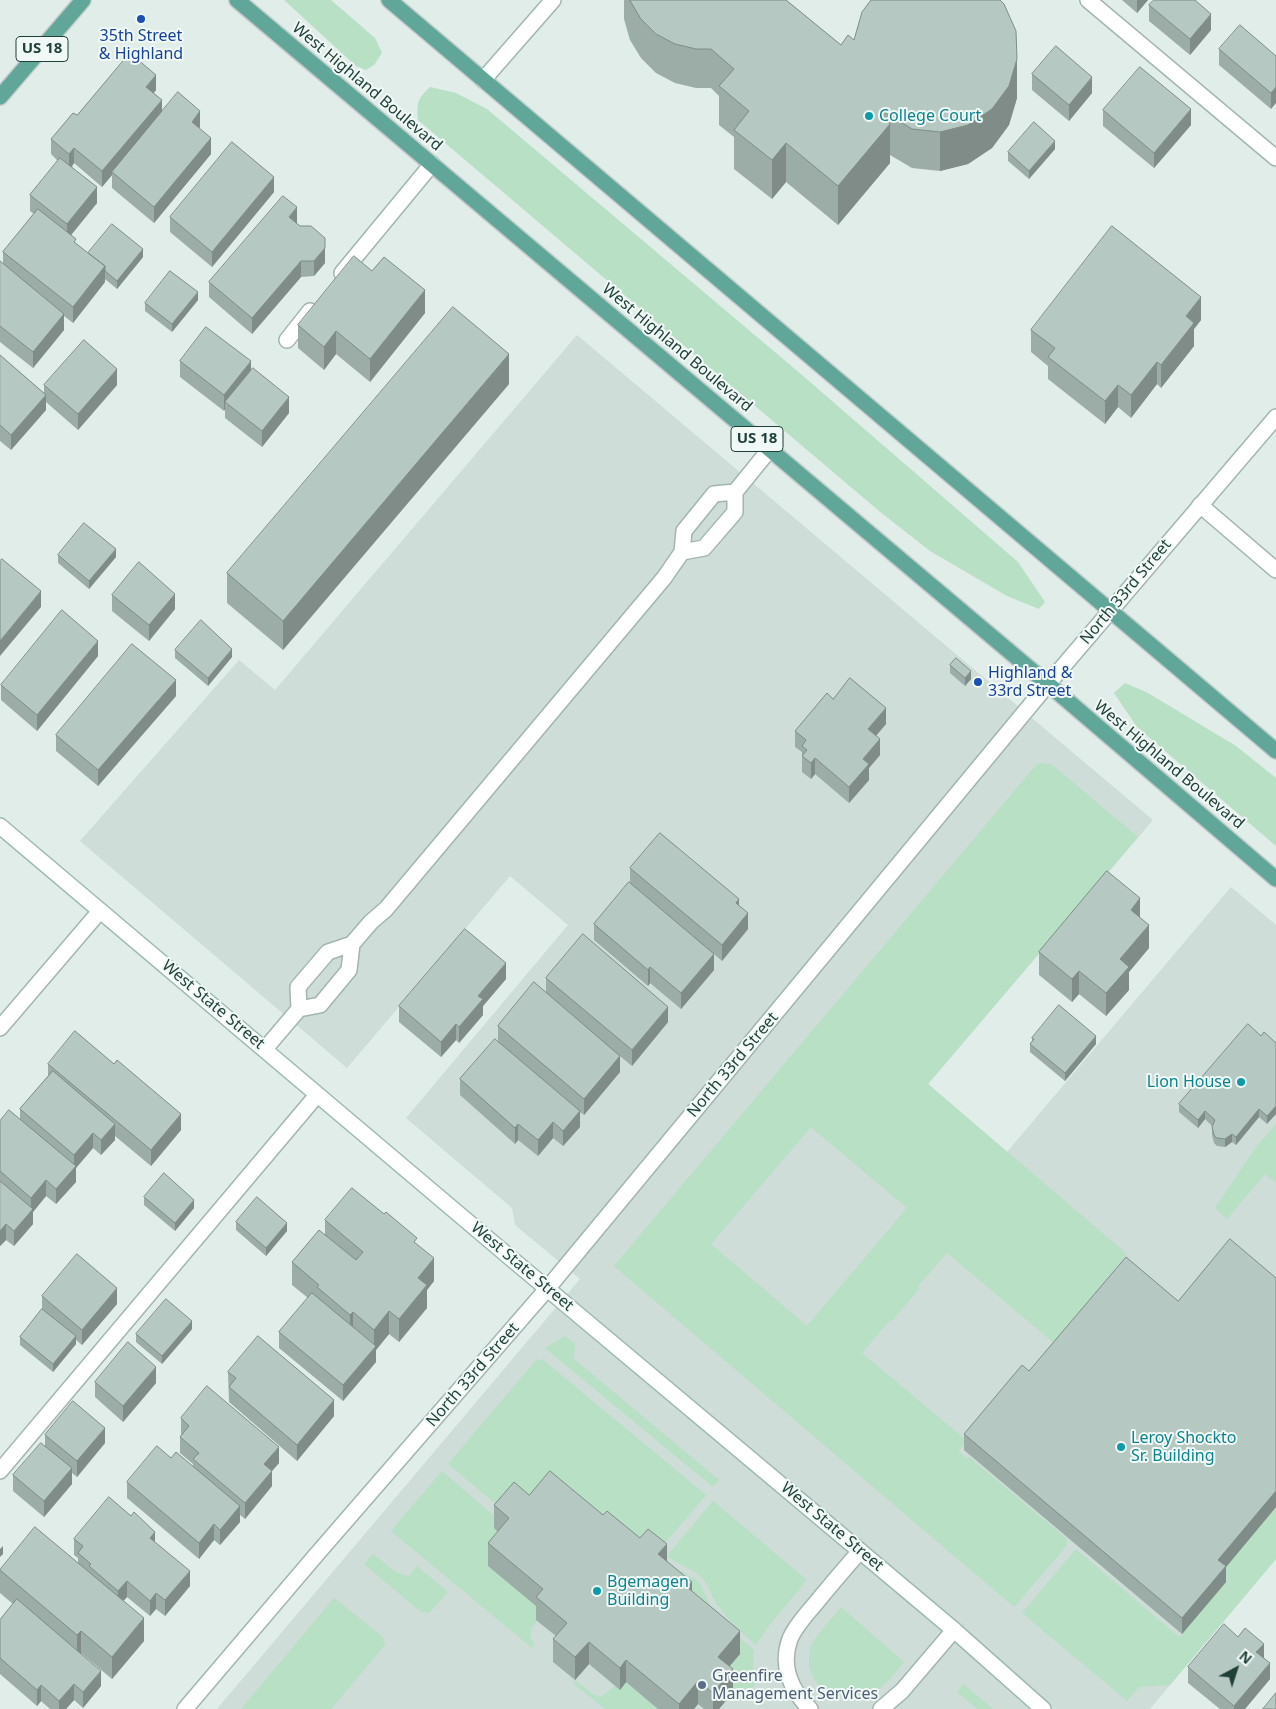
<!DOCTYPE html>
<html>
<head>
<meta charset="utf-8">
<style>
	body { margin:0 }
	#map { position:relative; width:1276px; height:1709px; overflow:hidden; background:#e0ede8; font-family:"Noto Sans",sans-serif }
	canvas { display:block }
	.north { position:absolute; left:1211px; top:1644px; width:50px; height:50px; -webkit-text-stroke:4px #f1f9f6; paint-order:stroke; rotate:40deg; font-size:14px; font-weight:700; line-height:20px; text-align:center; color:#1f3f39 }
	.north::after { content:''; display:block; margin:auto; width:18px; height:22px; background:#1f3f39; clip-path:polygon(50% 0,100% 100%,50% 72%,0 100%) }
</style>
</head>
<body>
<div id="map">
<canvas width="1276" height="1709"></canvas>
<div class="north">N</div>
</div>
<script>
const g = document.querySelector('canvas').getContext('2d');
g.lineJoin = 'round';
function fillPath(path, color) {
  g.fillStyle = color;
  g.fill(path, 'evenodd');
}
function trace(path, color, width, dash) {
  g.strokeStyle = color;
  g.lineWidth = width;
  g.lineCap = dash ? 'butt' : 'round';
  g.setLineDash(dash || []);
  g.stroke(path);
}
function label(font, color, halo, rows, align = 'center') {
  g.font = font + ' "Noto Sans",sans-serif';
  g.lineWidth = 4;
  g.setLineDash([]);
  g.textBaseline = 'middle';
  g.strokeStyle = halo;
  g.fillStyle = color;
  for (const [text, x, y, turn = 0] of rows) {
    g.save();
    g.translate(x, y);
    g.rotate((+turn || 0) * Math.PI / 180);
    g.textAlign = isNaN(turn) ? turn : align;
    if (halo) g.strokeText(text, 0, 0);
    g.fillText(text, 0, 0);
    g.restore();
  }
}
fillPath(new Path2D(`
	M577,335L1153,820L928,1084L1007,1152L1231,887L1276,925V1559L1150,1709H217L580,1279L515,1225L512,1208L406,1118L568,925L510,876L347,1068L80,841L239,660L275,690Z`), '#ceddd7');
fillPath(new Path2D(`
	M284,0H331L375,38L382,53L374,65L366,70L356,66Z
	M430,87L456,93L487,109L802,375L1018,562L1045,602L1039,609L1007,596L930,551L879,511L418,120C417,101 417,100 430,87Z
	M1125,683L1148,693L1236,746L1276,778V846L1137,727L1114,693Z
	M1041,763L1051,764L1138,837L928,1084L1127,1254L1054,1343L947,1253L918,1286L920,1288L892,1321L890,1320L862,1353L967,1441L958,1451L967,1459L969,1457L1067,1539V1545L1014,1607L614,1266L1037,764ZM811,1127L907,1208L807,1326L711,1244Z
	M1276,1124V1183L1265,1174L1227,1219L1215,1208L1254,1150Z
	M565,1336L575,1344L574,1359L719,1480L713,1487L545,1348Z
	M537,1359L540,1361L542,1359L706,1495L654,1556L507,1513L448,1464Z
	M442,1471L500,1521L543,1612L531,1629V1639L534,1644L532,1648L391,1531Z
	M713,1501L807,1580L767,1628L756,1645C741,1632 727,1619 716,1603C711,1595 709,1586 703,1579C693,1568 677,1565 667,1556Z
	M1276,1507V1559L1170,1685L1139,1687L1127,1701L1022,1613L1076,1549L1179,1637L1225,1582L1218,1576Z
	M373,1554C384,1562 394,1574 409,1576L417,1566L448,1592L429,1613L421,1612L364,1564Z
	M670,1565L695,1579L700,1583L710,1605L737,1636L754,1650L753,1674L755,1685L738,1699L731,1694Z
	M334,1598L383,1637L385,1645L331,1709H241Z
	M841,1607L904,1662C893,1675 884,1689 867,1695C843,1704 811,1690 809,1663C809,1657 809,1649 812,1644C819,1631 832,1619 841,1607Z
	M575,1680L594,1695L601,1697L615,1686L626,1682L658,1709H605L573,1683Z
	M963,1684L993,1709H977L957,1692Z`), '#b7e0c5');
const lane = new Path2D(`
	M1088,0L1276,158
	M483,80L553,0
	M342,273L432,164
	M287,340L310,311
	M735,492V512L704,548L682,552L684,531L714,494Z
	M735,492L770,449
	M1200,505L1276,570
	M352,944L371,922L386,909L664,578L682,552
	M352,944L349,970L320,1005L299,1009L298,987L328,952Z
	M265,1049L299,1009
	M0,1471L317,1095
	M810,1709C791,1690 780,1666 790,1639C796,1624 810,1611 820,1598C833,1582 847,1566 860,1551
	M881,1709L902,1691L954,1630`);
const street = new Path2D(`
	M0,1028L100,911
	M185,1709L317,1554L547,1289L1048,684L1276,417`);
const secondary = new Path2D(`
	M0,826L513,1260L860,1551L954,1630L1043,1709`);
const primary = new Path2D(`
	M237,0L1048,684L1276,879
	M389,0L1276,751
	M0,97L83,0`);
trace(lane, '#a2b5b0', 18);
trace(street, '#a2b5b0', 18);
trace(secondary, '#9dbab2', 18);
trace(primary, '#c0c9c8', 18);
trace(lane, '#fff', 15);
trace(street, '#fff', 15);
trace(secondary, '#fff', 15);
trace(primary, '#60a79a', 15);
fillPath(new Path2D(`
	M624,0H786L841,45L854,40L1017,98L1009,125L992,148L968,164L940,171L912,168L890,155V163L838,225L786,182L772,199L734,169V137L719,125V96L711,88H696L675,83L656,73L641,58L630,40L624,19Z
	M1122,0H1148L1137,13Z
	M1149,5L1211,30L1190,55L1149,21Z
	M1219,49L1276,56L1271,109L1219,65Z
	M1032,74L1092,93L1069,121L1032,90Z
	M156,90L154,93L162,111L200,127L199,128L211,154L154,223L112,188V175L102,187L74,163L72,167L97,203L71,235L76,244L88,253L143,257L117,289L105,279V282L73,323L64,316V330L33,368L0,342V261L3,264V252L34,214L30,211V195L58,161L51,154V139L77,115Z
	M1103,110L1191,125L1154,168L1103,126Z
	M1055,149L1029,179L1008,161V152Z
	M274,192L212,267L170,232V217Z
	M297,223V224L325,263L314,276L301,277L252,334L209,297V282Z
	M372,271L425,313L370,382L336,354L324,370L298,348V325Z
	M198,300L172,332L145,311V303Z
	M1201,320L1194,329V346L1161,388L1157,384L1131,418L1118,407L1105,424L1048,379V366L1031,352V330Z
	M0,355L44,393V385H117L78,430L46,402V410L11,450L0,441Z
	M180,361L251,370L289,413L262,447L225,418V409L224,411L180,377Z
	M509,384L283,650L227,603V573Z
	M58,555L116,557L89,589L58,563Z
	M112,595L175,609L149,641L112,611Z
	M175,650L232,657L208,686L175,658Z
	M98,656L37,731L1,700V685Z
	M950,665L971,679L965,686L950,673Z
	M176,696L98,786L56,751V735Z
	M833,699L886,724L876,736L880,755L869,768V780L849,803L815,774L811,779L802,772V752L795,747V731Z
	M630,868L739,906L748,929L722,961L714,954V970L681,1009L650,983L648,986L594,940V924L630,883Z
	M1140,918L1149,948L1129,972V990L1106,1016L1079,994L1072,1002L1039,975V952Z
	M546,978L668,1022L632,1066L620,1056V1072L584,1115L580,1112V1127L563,1146L553,1138L538,1156L518,1140L515,1144L460,1095V1079L498,1041V1026L546,992Z
	M506,979L483,1006V1015L459,1043L456,1040L441,1057L399,1022V1006Z
	M1261,1036L1276,1043L1267,1124L1259,1117L1236,1145L1232,1142L1225,1147L1217,1146L1214,1143L1212,1135V1126L1205,1119L1198,1128L1179,1112V1104Z
	M1032,1038L1096,1044L1065,1081L1030,1052V1044L1032,1041Z
	M48,1064L181,1130L151,1166L115,1136V1140L101,1155L93,1148L76,1168V1182L56,1204L46,1196L33,1212V1224L14,1246L6,1240L0,1246V1121L20,1119V1109L48,1076Z
	M144,1197L194,1208L175,1231L144,1205Z
	M325,1220L417,1244L434,1281L427,1290V1308L399,1342L389,1334L376,1350V1362L343,1401L279,1348V1332L308,1298L292,1285V1262L325,1235Z
	M236,1222L287,1231L266,1256L236,1230Z
	M1276,1278V1507L1226,1567V1582L1182,1634L964,1450V1434L1029,1371Z
	M42,1296L117,1304L82,1345L76,1340V1344L53,1372L20,1345V1337L42,1309Z
	M192,1329L162,1364L136,1342V1334Z
	M228,1372L334,1416L297,1461L229,1402Z
	M95,1382L156,1383L123,1422L95,1397Z
	M181,1418L279,1463L272,1471V1486L245,1519L240,1515V1522L220,1545L214,1540L199,1559L127,1498V1482L171,1458L193,1466V1464L180,1453V1437L181,1435Z
	M45,1435L105,1443L77,1477L72,1473V1484L44,1517L13,1491V1475L45,1446Z
	M529,1495L603,1515L667,1561L692,1591L740,1654L729,1666L733,1692L719,1709H704L698,1704L694,1709H658L626,1682L620,1690L589,1664L575,1680L553,1662V1639L556,1636L536,1620V1606L488,1566V1543L498,1532L494,1528V1505Z
	M74,1539L155,1542L190,1586L165,1616L156,1609L150,1616L127,1597L123,1601L144,1641L112,1679L81,1653L101,1686L83,1708L74,1700L66,1709H50L41,1701L37,1706L0,1674V1620L13,1604L0,1593V1569L78,1562V1558L74,1555Z
	M1238,1637L1264,1658L1270,1679L1245,1709H1220L1188,1683V1667Z`), '#9caca6');
fillPath(new Path2D(`
	M1137,0H1148L1137,13Z
	M1211,14V30L1190,55V39Z
	M1017,59V98L1009,125L992,148L968,164L940,171V132Z
	M156,75V90L146,102V87Z
	M1092,77V93L1069,121V105Z
	M1276,87V103L1271,109V93Z
	M162,100V116L112,172V175L102,187V171Z
	M1191,109V125L1154,168V153Z
	M200,111V127L192,138V122Z
	M882,111V134L890,124V163L838,225V186L879,115Z
	M211,138V154L154,223V207Z
	M1055,141V149L1029,179V171Z
	M786,143V182L772,199V160Z
	M74,148V163L69,170V154Z
	M274,177V192L212,267V252Z
	M97,187V203L67,240V224Z
	M297,207V223L289,233V217Z
	M325,248V263L314,276V261Z
	M143,249V257L117,289V281Z
	M301,261V277L252,334V318Z
	M105,266V282L73,323V307Z
	M425,290V313L370,382V359Z
	M198,292V300L172,332V324Z
	M1201,297V320L1194,329V346L1161,388V365L1186,316Z
	M64,314V330L33,368V352Z
	M336,331V354L324,370V347Z
	M509,354V384L283,650V621Z
	M251,361V376L225,402V409L224,411V395Z
	M1157,362V384L1131,418V395Z
	M117,369V385L78,430V414Z
	M1118,385V407L1105,424V401Z
	M46,395V410L11,450V435Z
	M289,397V413L262,447V431Z
	M116,549V557L89,589V581Z
	M41,591V607L0,656V641Z
	M175,594V609L149,641V625Z
	M98,641V656L37,731V715Z
	M232,649V657L208,686V678Z
	M971,671V679L965,686V678Z
	M176,680V696L98,786V770Z
	M886,708V724L868,745V729Z
	M880,739V755L869,768V780L849,803V787L863,759Z
	M815,758V774L811,779V763Z
	M1140,898V921L1131,910Z
	M739,899V915L736,903Z
	M748,913V929L722,961V945Z
	M1149,925V948L1129,972V990L1106,1016V993L1120,959Z
	M714,954V970L681,1009V993Z
	M506,963V979L483,1006V1015L459,1043V1027L478,996Z
	M650,967V983L648,986V970Z
	M1079,971V994L1072,1002V979Z
	M668,1007V1022L632,1066V1050Z
	M456,1024V1040L441,1057V1042Z
	M1096,1036V1044L1065,1081V1073Z
	M620,1056V1072L584,1115V1099Z
	M1276,1106V1114L1267,1124V1116Z
	M1259,1109V1117L1236,1145V1137Z
	M580,1111V1127L563,1146V1131Z
	M1205,1111V1119L1198,1128V1120Z
	M181,1114V1130L151,1166V1150Z
	M553,1122V1138L538,1156V1140Z
	M115,1124V1140L101,1155V1140Z
	M518,1124V1140L515,1144V1128Z
	M93,1133V1148L76,1168V1182L56,1204V1189L74,1168V1155Z
	M1232,1134V1142L1225,1147V1139Z
	M46,1180V1196L33,1212V1224L14,1246V1231L31,1210V1198Z
	M194,1200V1208L175,1231V1223Z
	M287,1223V1231L266,1256V1248Z
	M6,1224V1240L0,1246V1231Z
	M434,1258V1281L427,1290V1308L399,1342V1319L418,1278Z
	M117,1288V1304L82,1345V1330Z
	M389,1311V1334L376,1350V1362L343,1401V1385L374,1349V1330Z
	M353,1312V1335L350,1338V1315Z
	M192,1321V1329L162,1364V1356Z
	M76,1336V1344L53,1372V1364Z
	M156,1367V1383L123,1422V1406Z
	M334,1400V1416L297,1461V1445Z
	M105,1428V1443L77,1477V1461Z
	M279,1447V1463L264,1480V1464Z
	M72,1468V1484L44,1517V1501Z
	M272,1471V1486L245,1519V1503Z
	M1276,1491V1507L1226,1567V1582L1182,1634V1618L1218,1560Z
	M240,1506V1522L220,1545V1530Z
	M214,1524V1540L199,1559V1543Z
	M155,1532V1547L150,1538Z
	M667,1544V1567L658,1554Z
	M3,1546V1554L0,1557V1549Z
	M190,1571V1586L165,1616V1600Z
	M127,1581V1597L118,1607V1591Z
	M692,1582V1605L687,1587Z
	M156,1593V1609L150,1616V1601Z
	M144,1618V1641L112,1679V1657Z
	M81,1631V1653L77,1657V1635Z
	M740,1631V1654L718,1680V1657Z
	M589,1642V1664L575,1680V1657Z
	M1264,1644V1659L1256,1652Z
	M626,1660V1682L620,1690V1668Z
	M1270,1663V1679L1245,1709H1234V1706Z
	M733,1669V1692L719,1709H713V1693Z
	M101,1671V1686L83,1708V1692Z
	M698,1681V1704L694,1709H679V1704Z
	M74,1684V1700L66,1709H59V1701Z
	M41,1685V1701L37,1706V1690Z`), '#7f8c87');
const building = new Path2D(`
	M630,0H786L841,45L848,35L854,40L862,12L871,0H1000L1004,4L1016,31L1017,59L1009,86L992,109L968,125L940,132L912,129L882,111L879,115L890,124L838,186L786,143L772,160L734,130L749,111L719,86L734,69L711,49H696L675,44L656,34L641,19Z
	M1154,0H1195L1211,14L1190,39L1149,5Z
	M1240,25L1276,56V87L1271,93L1219,49Z
	M1056,46L1092,77L1069,105L1032,74Z
	M130,53L156,75L146,87L162,100L102,171L74,148L69,154L51,139L73,113L77,115Z
	M1140,67L1191,109L1154,153L1103,110Z
	M178,92L200,111L192,122L211,138L154,207L112,172Z
	M1034,122L1055,141L1029,171L1008,152Z
	M232,142L274,177L212,252L170,217Z
	M60,158L97,187L67,224L30,195Z
	M283,196L297,207L289,217L300,226H311L325,238V248L314,261H301L252,318L209,282Z
	M38,209L76,239L74,242L105,266L73,307L3,252Z
	M112,224L143,249L117,281L105,271V266L88,253Z
	M1112,226L1201,297L1186,316L1194,323L1161,365L1157,362L1131,395L1118,385L1105,401L1048,357L1055,348L1031,330Z
	M354,256L372,271L384,257L425,290L370,359L336,331L324,347L298,325Z
	M0,261L64,314L33,352L0,326Z
	M170,271L198,292L172,324L145,303Z
	M453,307L509,354L283,621L227,573Z
	M206,327L251,361L224,395L180,361Z
	M84,340L117,369L78,414L44,385Z
	M0,355L46,395L11,435L0,425Z
	M253,368L289,397L262,431L225,402Z
	M84,523L116,549L89,581L58,555Z
	M2,559L41,591L0,641V561Z
	M139,562L175,594L149,625L112,595Z
	M62,610L98,641L37,715L1,685Z
	M201,620L232,649L208,678L175,650Z
	M132,644L176,680L98,770L56,735Z
	M956,658L971,671L965,678L950,665Z
	M850,678L886,708L868,729L880,739L863,759L869,764L849,787L815,758L811,763L802,756L807,750L802,746L806,740L795,731L827,693L833,699Z
	M660,833L739,899L736,903L748,913L722,945L630,868Z
	M1107,871L1140,898L1131,910L1149,925L1120,959L1129,967L1106,993L1079,971L1072,979L1039,952Z
	M629,882L714,954L681,993L650,967L648,970L594,924Z
	M465,929L506,963L478,996L483,999L459,1027L456,1024L441,1042L399,1006Z
	M583,934L668,1007L632,1050L546,978Z
	M534,982L620,1056L584,1099L498,1026Z
	M1059,1005L1096,1036L1065,1073L1030,1044L1034,1039L1032,1038Z
	M1248,1024L1261,1036L1264,1032L1276,1043V1106L1267,1116L1259,1109L1236,1137L1232,1134L1225,1139L1217,1138L1214,1135L1212,1127L1215,1120L1205,1111L1198,1120L1179,1104Z
	M75,1031L114,1064L117,1060L181,1114L151,1150L48,1064Z
	M495,1039L580,1111L563,1131L553,1122L538,1140L518,1124L515,1128L460,1079Z
	M53,1071L115,1124L101,1140L93,1133L74,1155L20,1109Z
	M9,1110L76,1166L56,1189L46,1180L31,1198L0,1171V1121Z
	M164,1173L194,1200L175,1223L144,1197Z
	M0,1181L33,1209L14,1231L6,1224L0,1231Z
	M352,1188L384,1214L386,1212L417,1238L414,1242L434,1258L418,1278L427,1285L399,1319L389,1311L374,1330L353,1312L350,1315L317,1287L319,1285L292,1262L319,1230L356,1260L363,1252L325,1220Z
	M257,1197L287,1223L266,1248L236,1222Z
	M1230,1239L1276,1278V1491L1218,1560L1226,1566L1182,1618L964,1434L1022,1365L1029,1371L1126,1257L1178,1301Z
	M77,1254L117,1288L82,1330L42,1296Z
	M312,1293L376,1346L343,1385L279,1332Z
	M166,1299L192,1321L162,1356L136,1334Z
	M42,1309L76,1336L53,1364L20,1337Z
	M258,1336L334,1400L297,1445L229,1387L236,1378L228,1372Z
	M128,1342L156,1367L123,1406L95,1382Z
	M207,1386L279,1447L264,1464L272,1471L245,1503L193,1459L199,1453L180,1437L189,1426L181,1418Z
	M73,1401L105,1428L77,1461L45,1435Z
	M41,1443L72,1468L44,1501L13,1475Z
	M157,1446L171,1458L176,1452L240,1506L220,1530L214,1524L199,1543L127,1482Z
	M550,1471L603,1515L607,1511L640,1538L648,1529L667,1544L658,1554L692,1582L687,1587L740,1631L718,1657L733,1669L713,1693L698,1681L679,1704L626,1660L620,1668L589,1642L575,1657L553,1639L567,1623L536,1597L543,1589L488,1543L509,1518L494,1505L514,1482L529,1495Z
	M109,1497L131,1516L134,1512L155,1532L150,1538L190,1571L165,1600L156,1593L150,1601L127,1581L118,1591L89,1566L91,1564L78,1553L83,1546L74,1539Z
	M35,1527L144,1618L112,1657L81,1631L77,1635L0,1570Z
	M17,1599L101,1671L83,1692L74,1684L59,1701L41,1685L37,1690L0,1658V1620Z
	M1224,1624L1238,1637L1245,1628L1264,1644L1256,1652L1270,1663L1234,1706L1188,1667Z
	M1276,1693V1709H1263Z`);
fillPath(building, '#b5c8c1');
trace(building, '#7f8c87', 1);
for (const [x, y, r, color] of [
	[141,19,5,"#1a4fb4"],
	[869,116,5,"#0f9aa8"],
	[978,682,5,"#1a4fb4"],
	[1241,1082,5,"#0f9aa8"],
	[1121,1447,5,"#0f9aa8"],
	[597,1591,5,"#0f9aa8"],
	[702,1685,5,"#5c6f8a"]
]) {
  const dot = new Path2D();
  dot.arc(x, y, r, 0, 2 * Math.PI);
  g.fillStyle = color;
  g.fill(dot);
  trace(dot, '#f1f9f6', 2);
}
for (const [x, y, w] of [
	[42,49,52],
	[757,439,52]
]) {
  const box = new Path2D();
  box.roundRect(x - w / 2, y - 12.5, w, 25, 4);
  g.fillStyle = '#f1f9f6';
  g.fill(box);
  trace(box, '#1f3f39', 1);
}
label('bold 15px', '#1f3f39', null, [
	["US 18",42,49],
	["US 18",757,439]
]);
label('16px', '#164399', '#f1f9f6', [
	["35th Street",141,36],
	["& Highland",141,54],
	["Highland &",988,673,"left"],
	["33rd Street",988,691,"left"]
]);
label('16px', '#1f3f39', '#f1f9f6', [
	["West Highland Boulevard",367,87,40],
	["West Highland Boulevard",677,348,40],
	["North 33rd Street",1126,592,-50],
	["West Highland Boulevard",1169,765,40],
	["West State Street",213,1005,40],
	["North 33rd Street",733,1065,-50],
	["West State Street",522,1267,40],
	["North 33rd Street",473,1375,-49],
	["West State Street",832,1527,40]
]);
label('16px', '#0d838f', '#f1f9f6', [
	["College Court",879,116],
	["Lion House",1231,1082,"right"],
	["Leroy Shockto",1131,1438],
	["Sr. Building",1131,1456],
	["Bgemagen",607,1582],
	["Building",607,1600]
], 'left');
label('16px', '#4e5e75', '#f1f9f6', [
	["Greenfire",712,1676],
	["Management Services",712,1694]
], 'left');
</script>
</body>
</html>
